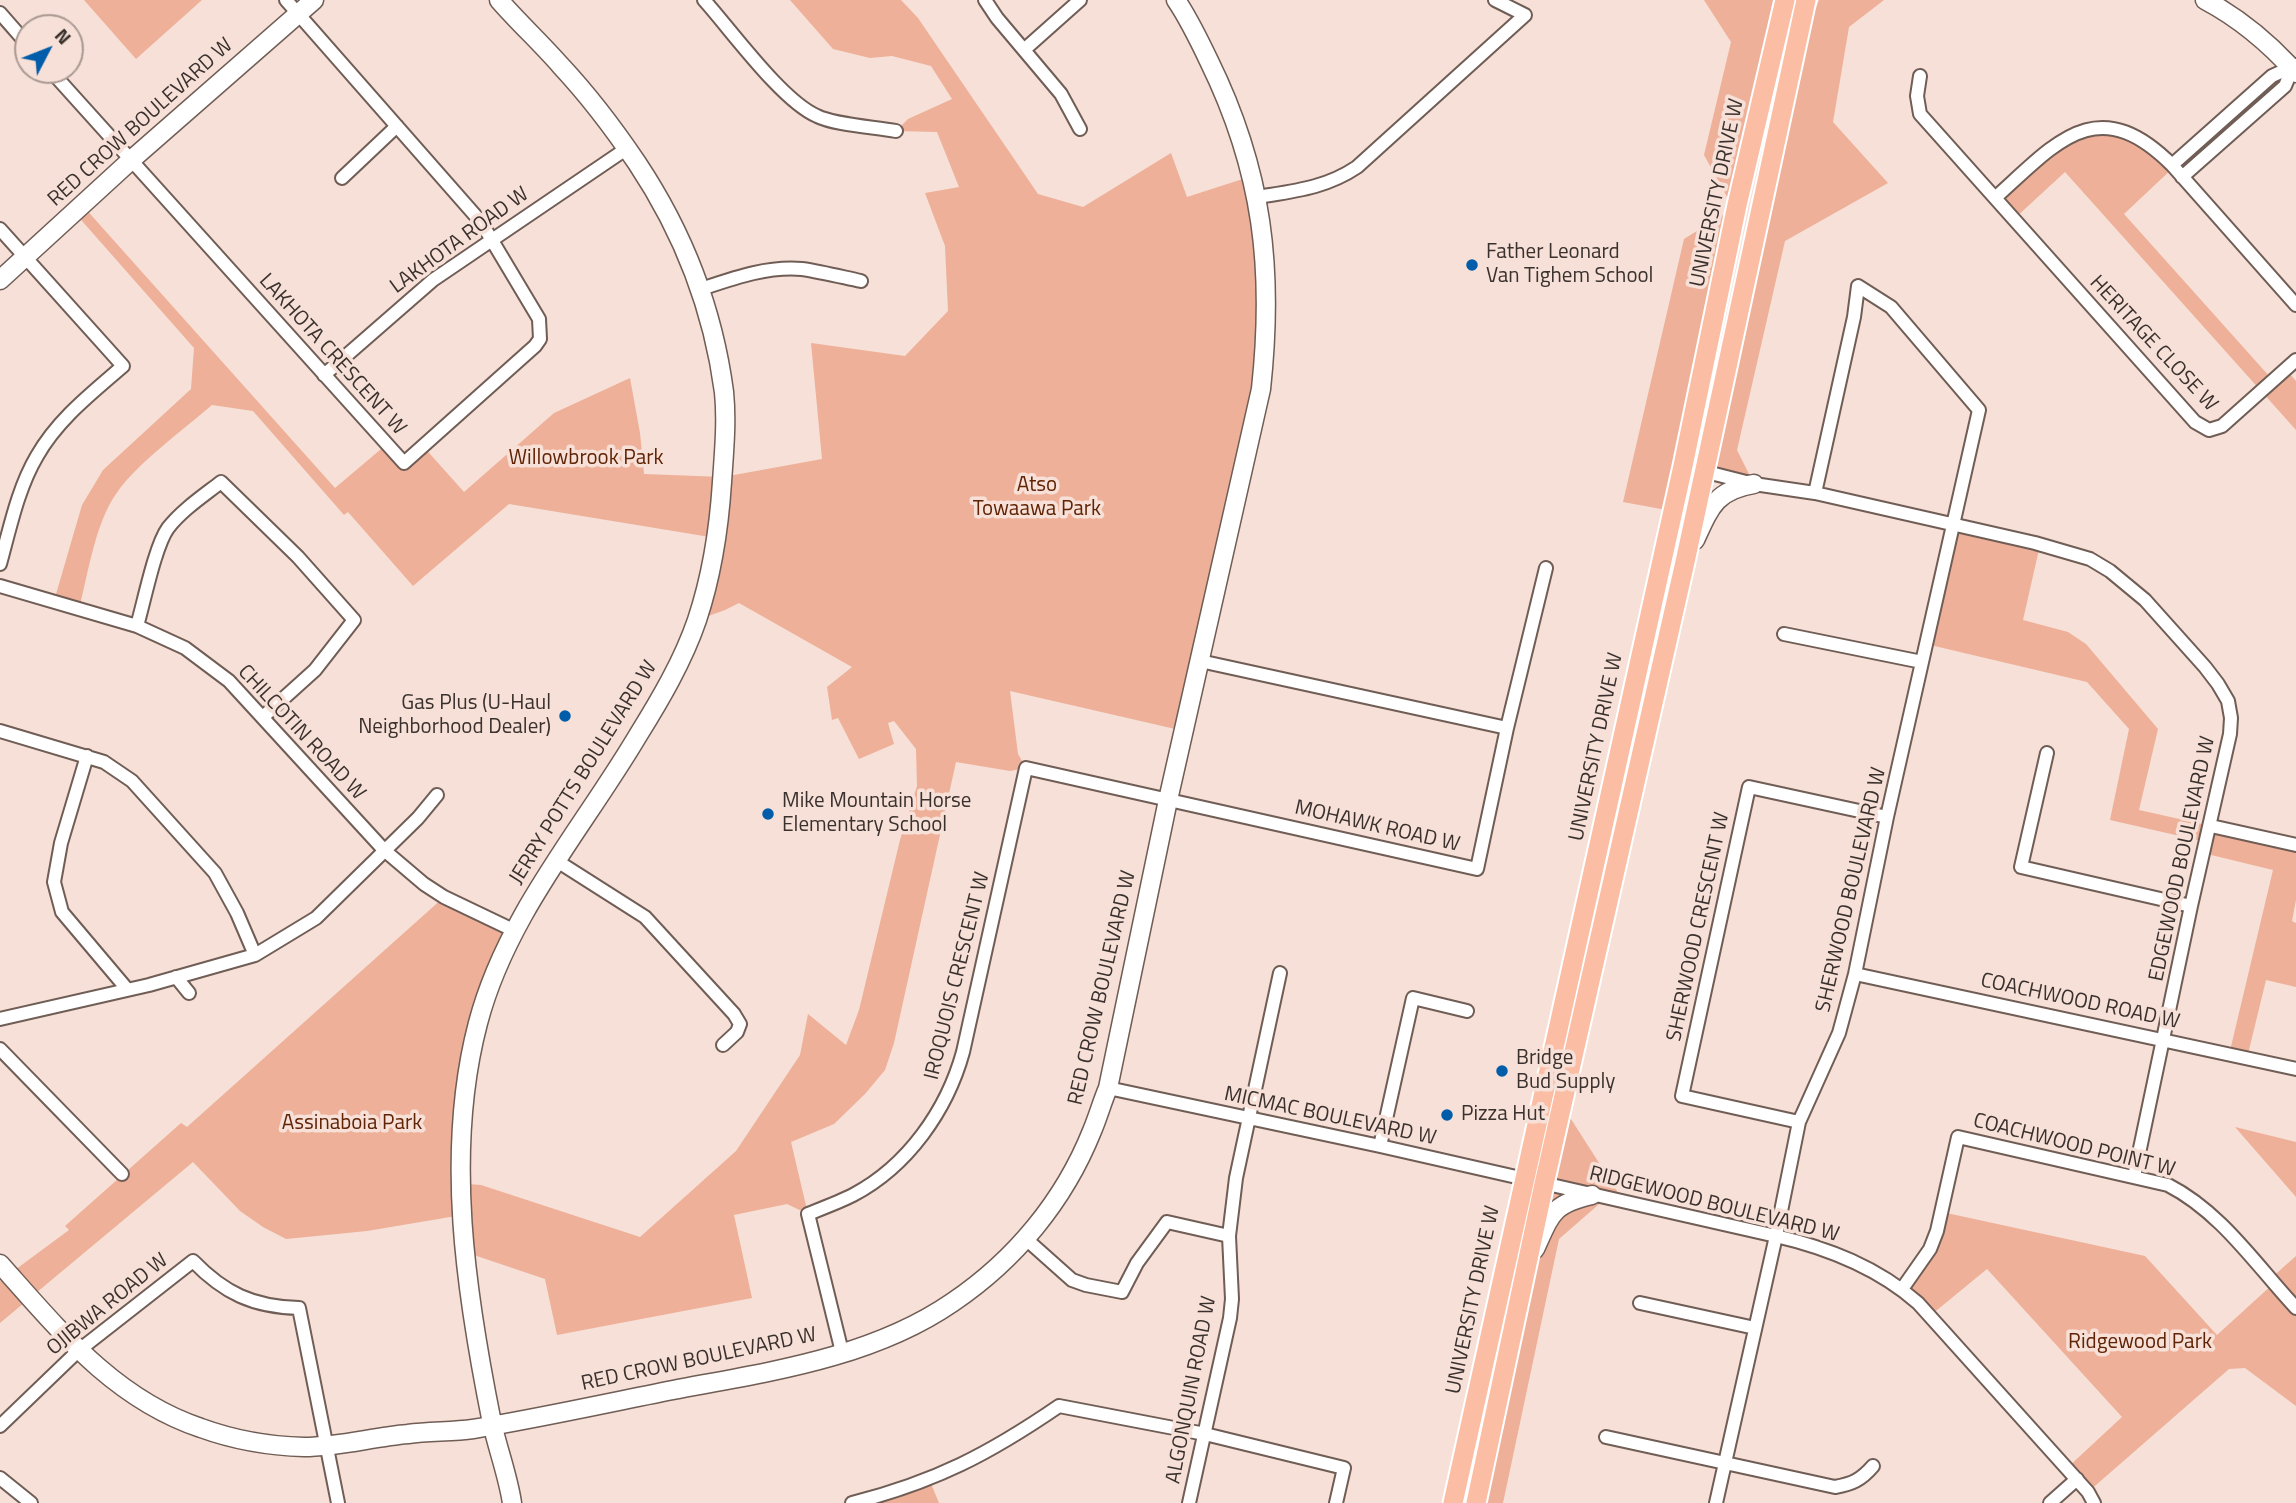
<!DOCTYPE html>
<html>
<head>
<meta charset="utf-8">
<style>
	body { margin:0 }
	#map { position:relative; width:2296px; height:1503px; overflow:hidden; background:#f6e0d7; font-family:"Titillium Web",sans-serif }
	canvas { display:block }
	.north { position:absolute; left:14px; top:14px; width:70px; height:70px; box-sizing:border-box; background:#f6e0d7; border:2px solid #ab9a93; border-radius:50%; rotate:48deg; font-size:19px; font-weight:700; line-height:28px; text-align:center; color:#3a312e }
	.north::after { content:''; display:block; margin:auto; width:24px; height:32px; background:#015caa; clip-path:polygon(50% 0,100% 100%,50% 72%,0 100%) }
</style>
</head>
<body>
<div id="map">
<canvas width="2296" height="1503"></canvas>
<div class="north">N</div>
</div>
<script>
const g = document.querySelector('canvas').getContext('2d');
g.lineJoin = 'round';
function fillPath(path, color) {
  g.fillStyle = color;
  g.fill(path, 'evenodd');
}
function trace(path, color, width, dash) {
  g.strokeStyle = color;
  g.lineWidth = width;
  g.lineCap = dash ? 'butt' : 'round';
  g.setLineDash(dash || []);
  g.stroke(path);
}
function label(font, color, halo, rows, align = 'center') {
  g.font = font + ' "Titillium Web",sans-serif';
  g.lineWidth = 7;
  g.setLineDash([]);
  g.textBaseline = 'middle';
  g.strokeStyle = halo;
  g.fillStyle = color;
  for (const [text, x, y, turn = 0] of rows) {
    g.save();
    g.translate(x, y);
    g.rotate((+turn || 0) * Math.PI / 180);
    g.textAlign = isNaN(turn) ? turn : align;
    if (halo) g.strokeText(text, 0, 0);
    g.fillText(text, 0, 0);
    g.restore();
  }
}
fillPath(new Path2D(`
	M84,0H202L136,59Z
	M790,0H901L918,18L1038,194L1083,207L1171,153L1187,197L1252,176L1267,325L1184,731L1010,691L1018,754L1026,768L1010,771L956,762L894,1043L885,1070L865,1094L834,1124L791,1142L808,1214L787,1204L734,1215L752,1298L557,1335L545,1279L459,1250L462,1215L367,1231L286,1239L263,1227L240,1211L193,1162L0,1323V1281L69,1230L65,1226L181,1123L187,1127L444,897L513,930L490,983L455,1183L481,1185L640,1237L736,1151L800,1055L808,1014L846,1045L859,1010L900,840L917,786L916,749L894,721L888,723L894,744L859,759L838,718L832,720L827,687L852,667L739,603L725,610L697,620L716,538L509,504L413,586L348,512L344,515L253,411L212,405C183,430 136,464 116,494C95,524 88,574 79,609L54,601L82,505L103,470L191,389L194,348L75,213L83,206L335,488L387,444L404,463L422,445L464,492L554,413L630,378L640,433L644,474L723,477L822,459L811,343L905,356L948,311L945,246L925,193L959,187L937,132L896,131L908,119L952,99L931,66L892,56L870,58L833,49Z
	M1704,0H1773L1731,204L1704,155L1731,42Z
	M1819,0H1884L1849,27L1833,122L1888,183L1785,241L1737,450L1754,484L1704,471L1806,33Z
	M2119,130L2174,167L2124,214L2270,377L2283,366L2296,381V430L2065,172L2014,219L1995,198L2062,139Z
	M1729,211L1672,511L1623,502L1684,239Z
	M1953,524L2040,545L2023,620L2068,632L2086,644L2158,729L2139,810L2296,845V900L2292,921L2296,923V987L2266,980L2247,1058L2229,1055L2273,870L2203,853L2206,842L2110,820L2129,729L2087,682L1926,644Z
	M1562,1105L1624,1202L1606,1198L1559,1239L1503,1503H1476Z
	M2235,1127L2296,1142V1197Z
	M1942,1212L2145,1256L2217,1335L2273,1284L2270,1279L2296,1256V1298L2291,1302L2296,1308V1406L2245,1368L2229,1369L2088,1492L2067,1468L2122,1417L1987,1269L1931,1315L1902,1289L1919,1266Z
	M929,1479L939,1503H852Z`), '#eeb098');
const street = new Path2D(`
	M704,0C731,30 782,101 817,116C835,125 875,127 896,131
	M985,0L997,18L1061,94L1080,129
	M0,13L28,45
	M1025,49L1080,0
	M50,70L404,463L535,346L540,339L539,319L481,222L286,0
	M1920,76L1917,96L1920,114L2195,422L2209,430L2222,426L2296,360
	M2172,165L2272,76L2296,65
	M2182,177L2285,86L2292,69
	M342,178L397,126
	M1258,197C1294,191 1326,188 1357,167L1525,15L1495,0
	M1995,198C2056,143 2097,90 2172,165L2296,305
	M0,229L123,366C92,393 58,419 37,456C18,488 10,528 0,564
	M701,289C734,278 767,266 802,269C822,272 842,277 861,281
	M324,375L433,280L626,149
	M1683,466L1754,484L1815,493L2035,543L2090,559L2110,571L2145,600L2205,667L2218,684L2228,701L2231,718L2230,734L2191,906L2134,1177
	M0,586L137,626L185,648L229,681L384,850L424,884L444,897L513,930
	M137,626C144,602 155,546 168,528C182,510 203,496 221,482L298,557L354,620L315,670L264,716
	M1784,634L1922,662
	M1200,661L1507,728
	M0,731L104,762L132,781L215,873L237,913L255,955
	M2047,753L2021,867L2191,906
	M87,756L61,843L54,882L62,912L127,989
	M2211,826L2296,845
	M557,861L645,917L734,1014L740,1024L737,1032L723,1045
	M1855,974L2296,1069
	M176,977L189,993
	M0,1019L149,985L255,955L316,918L418,818L437,795
	M0,1049L122,1174
	M1108,1088L1380,1146L1776,1236C1828,1248 1877,1267 1918,1303L2088,1492L2094,1503
	M1799,1122L1682,1096L1749,787L1887,817
	M1380,1146L1413,998L1467,1011
	M1026,1239L1072,1280L1086,1285L1122,1292L1137,1263L1167,1222L1229,1236
	M1902,1289L1930,1249L1937,1231L1958,1137L2168,1185C2221,1212 2256,1265 2296,1308
	M1640,1303L1755,1328
	M842,1352L808,1214C823,1208 839,1202 853,1195C908,1166 947,1110 963,1052L1026,768L1477,869L1507,728L1546,568
	M0,1426L78,1351L193,1261C224,1293 253,1307 299,1308L338,1503
	M1606,1437L1835,1487C1852,1484 1861,1480 1873,1466
	M0,1478L31,1503
	M852,1503C935,1482 989,1454 1059,1406L1205,1434L1344,1468L1336,1503
	M1189,1503L1230,1318L1232,1299L1229,1236L1236,1178L1280,973
	M1716,1503L1776,1236L1799,1122L1839,1033L1855,974L1887,817L1979,410L1891,307L1858,286L1854,317L1815,493
	M2050,1503L2077,1479`);
const secondary = new Path2D(`
	M499,0C519,23 541,43 561,66C589,96 614,129 637,163C683,232 713,309 724,392C727,422 724,452 722,482C719,529 712,575 697,620C683,661 660,700 637,737C581,831 506,916 478,1023C444,1152 466,1294 492,1423C498,1450 508,1476 512,1503
	M2205,0C2239,18 2270,44 2296,73
	M0,280L130,161L314,0
	M1695,540C1710,507 1716,490 1754,484
	M1535,1249C1551,1214 1552,1204 1592,1195
	M0,1264C59,1330 114,1399 201,1428C234,1440 269,1446 304,1447C339,1447 373,1437 408,1434C429,1431 452,1432 473,1429C540,1418 607,1403 673,1390C768,1372 872,1358 953,1302C1015,1260 1064,1201 1092,1131C1098,1117 1102,1102 1108,1088L1168,800L1261,389C1274,269 1263,171 1209,61C1199,40 1189,19 1176,0`);
const primary = new Path2D(`
	M1453,1503L1683,466L1737,205L1785,0
	M1476,1503L1544,1184L1685,562L1806,0`);
trace(street, '#705d55', 16);
trace(secondary, '#705d55', 21);
trace(primary, '#fff', 23);
trace(street, '#fff', 12);
trace(secondary, '#fff', 18);
trace(primary, '#fbbea5', 19);
for (const [x, y, r, color] of [
	[1472,265,7,"#015caa"],
	[565,716,7,"#015caa"],
	[768,814,7,"#015caa"],
	[1502,1071,7,"#015caa"],
	[1447,1115,7,"#015caa"]
]) {
  const dot = new Path2D();
  dot.arc(x, y, r, 0, 2 * Math.PI);
  g.fillStyle = color;
  g.fill(dot);
  trace(dot, '#f6e0d7', 2.5);
}
label('21px', '#3a312e', '#f6e0d7', [
	["RED CROW BOULEVARD W",141,123,-42],
	["UNIVERSITY DRIVE W",1718,193,-78],
	["LAKHOTA ROAD W",460,241,-36],
	["HERITAGE CLOSE W",2153,344,47],
	["LAKHOTA CRESCENT W",332,355,48],
	["CHILCOTIN ROAD W",301,733,47],
	["UNIVERSITY DRIVE W",1597,747,-78],
	["JERRY POTTS BOULEVARD W",584,773,-58],
	["MOHAWK ROAD W",1377,827,13],
	["EDGEWOOD BOULEVARD W",2183,859,-78],
	["SHERWOOD BOULEVARD W",1852,890,-77],
	["SHERWOOD CRESCENT W",1699,927,-78],
	["IROQUOIS CRESCENT W",958,976,-76],
	["RED CROW BOULEVARD W",1103,988,-77],
	["COACHWOOD ROAD W",2080,1002,12],
	["MICMAC BOULEVARD W",1330,1117,12],
	["COACHWOOD POINT W",2074,1146,14],
	["RIDGEWOOD BOULEVARD W",1714,1205,14],
	["UNIVERSITY DRIVE W",1474,1300,-78],
	["OJIBWA ROAD W",108,1305,-39],
	["RED CROW BOULEVARD W",699,1360,-12],
	["ALGONQUIN ROAD W",1192,1390,-79]
]);
label('21px', '#3a312e', '#f6e0d7', [
	["Father Leonard",1486,253],
	["Van Tighem School",1486,277],
	["Gas Plus (U-Haul",551,704,"right"],
	["Neighborhood Dealer)",551,728,"right"],
	["Mike Mountain Horse",782,802],
	["Elementary School",782,826],
	["Bridge",1516,1059],
	["Bud Supply",1516,1083],
	["Pizza Hut",1461,1115]
], 'left');
label('21px', '#602305', '#f6e0d7', [
	["Willowbrook Park",586,459],
	["Atso",1037,486],
	["Towaawa Park",1037,510],
	["Assinaboia Park",352,1124],
	["Ridgewood Park",2140,1343]
]);
</script>
</body>
</html>
